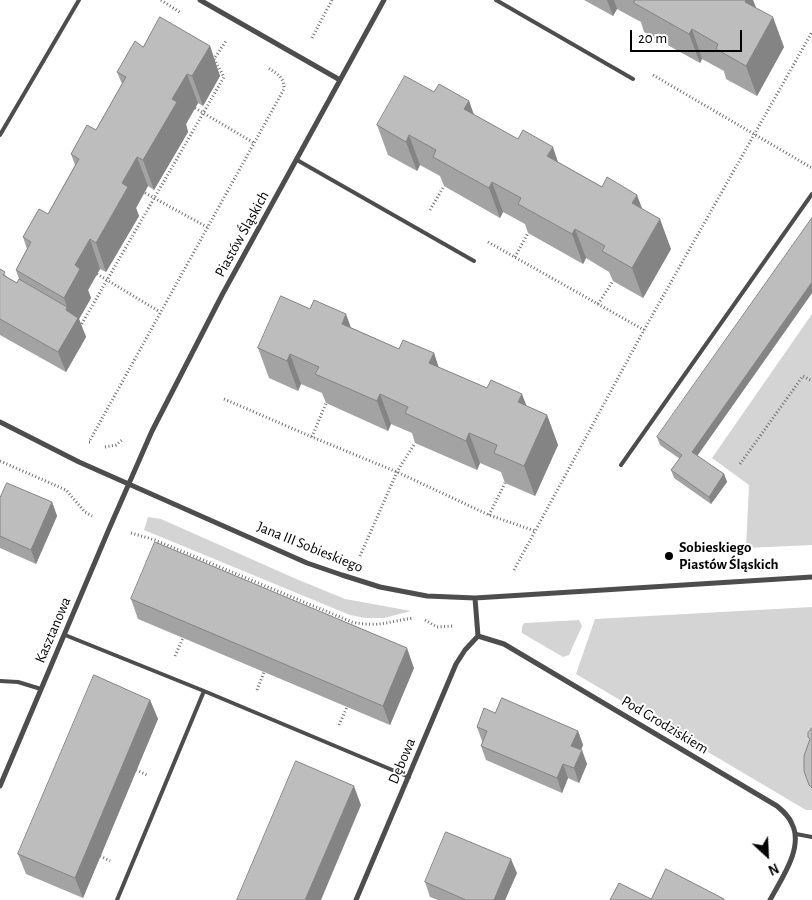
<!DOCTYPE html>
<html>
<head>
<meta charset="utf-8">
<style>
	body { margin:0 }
	#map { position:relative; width:812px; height:900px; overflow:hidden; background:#fff; font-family:"Alegreya Sans",sans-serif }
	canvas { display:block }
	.north { position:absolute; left:742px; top:830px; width:50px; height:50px; -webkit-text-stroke:4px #fff; paint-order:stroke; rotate:155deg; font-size:14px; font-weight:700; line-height:20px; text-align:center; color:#000 }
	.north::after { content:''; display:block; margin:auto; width:18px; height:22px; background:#000; clip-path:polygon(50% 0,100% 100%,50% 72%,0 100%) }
	.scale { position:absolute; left:630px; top:30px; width:112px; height:22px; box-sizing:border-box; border:2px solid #000; border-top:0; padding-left:6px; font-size:15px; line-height:18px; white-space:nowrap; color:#000; -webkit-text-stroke:4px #fff; paint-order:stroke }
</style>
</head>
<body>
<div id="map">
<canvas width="812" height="900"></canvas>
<div class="north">N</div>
<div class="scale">20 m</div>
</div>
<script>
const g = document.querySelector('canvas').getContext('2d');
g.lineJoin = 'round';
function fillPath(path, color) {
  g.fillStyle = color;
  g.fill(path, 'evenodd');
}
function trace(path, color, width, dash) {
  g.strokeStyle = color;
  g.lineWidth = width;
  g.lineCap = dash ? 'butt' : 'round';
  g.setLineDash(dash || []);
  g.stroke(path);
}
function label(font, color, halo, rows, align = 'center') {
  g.font = font + ' "Alegreya Sans",sans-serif';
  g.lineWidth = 4;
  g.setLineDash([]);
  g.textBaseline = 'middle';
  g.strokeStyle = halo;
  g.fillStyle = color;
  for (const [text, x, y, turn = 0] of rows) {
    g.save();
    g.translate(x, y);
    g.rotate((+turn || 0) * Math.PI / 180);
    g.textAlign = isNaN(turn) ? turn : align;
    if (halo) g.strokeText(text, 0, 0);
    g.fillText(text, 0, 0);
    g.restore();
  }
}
fillPath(new Path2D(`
	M812,314V545L746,548L749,485L712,458Z
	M148,517L161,519L294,578L345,599L411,611L384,618H365L350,615L144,530Z
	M812,607V810H806L576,674L595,619Z
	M579,620L582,626L569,655L563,657L522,633V627L524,623Z`), '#d4d4d4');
trace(new Path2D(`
	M161,0L181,13
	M312,38L332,0
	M653,75L812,168
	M195,108L254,143
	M145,193L207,227
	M430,210L444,186
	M488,242L644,330
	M515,257L528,233
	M97,274L160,312
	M598,304L613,281
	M80,327L224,77L214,59L226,41
	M224,399L312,437L397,472L489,515L535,531
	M312,437L326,403
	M90,442H89L284,89C284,76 277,74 267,67
	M105,447L116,445L122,440
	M0,461L66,490L85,512L92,516
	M740,464L803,376L812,381
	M489,515L505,483
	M131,533L155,540L352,622C379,628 389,621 414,618
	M360,556L397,472L415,443
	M514,570L644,330L812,32
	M425,620L437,627L454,626
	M175,656L183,638
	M257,690L264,672
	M339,725L347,707
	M136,770L147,775
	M100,856L110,861`), '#6f6f6f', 3, [1, 2.5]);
trace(new Path2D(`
	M496,0L633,79
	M0,135L79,0
	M297,160L474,261
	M621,465L812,194
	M65,635L204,691L409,777
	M0,681L18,682L41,689
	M796,834L812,837
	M117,900L204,691`), '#4d4d4d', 4);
trace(new Path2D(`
	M200,0L340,80
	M0,422L79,462L307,563L342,575L380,587L427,596L475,598L812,577
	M475,598L478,636L504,644L777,806C783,811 789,816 792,824C804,848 781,879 770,900
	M0,786L109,529L152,431L222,295L384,0
	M356,900L456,664L465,650L478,636`), '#4d4d4d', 5);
fillPath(new Path2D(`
	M584,0H753L756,8L784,47L757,96L726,79L724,71L702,59L700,63L644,32L641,22L617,9L613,16Z
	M210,46L220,76L203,106L198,103L186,124L188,132L154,190L148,186L136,208L139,216L106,272L100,269L88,290L91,298L79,319L86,337L66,372L0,335V269L7,277L17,283L19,279L16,270L27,249L23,237L48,214L75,165L71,154L96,130L122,84L117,72L143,47Z
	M434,92L469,101L474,115L642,209L671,249L643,298L613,281L609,272L586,258L583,264L528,233L525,224L503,212L500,218L444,186L440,176L420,165L417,171L388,155L377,125Z
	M812,293L697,456L724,474L727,482L711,504L674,478L671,470L680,459L660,445L657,437Z
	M310,309L399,349L434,353L438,367L547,415L558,445L535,496L505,483L501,472L480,463L477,470L415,443L412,433L391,424L388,431L326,403L322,393L301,384L298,391L269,378L258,348Z
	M0,498L52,502L57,516L36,564L0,548Z
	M131,599L414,668L390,725L138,619Z
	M150,700L158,719L83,898L26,874L18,854Z
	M495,713L578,731L583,745L581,750L587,764L579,783L568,778L562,793L486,760L481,746L483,741H482L477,727Z
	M517,873L505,900H438L430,897L425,882Z`), '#a3a3a3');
fillPath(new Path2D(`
	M607,0H614L617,9L613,16Z
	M746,0H753L761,21L745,2Z
	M773,17L784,47L757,96L746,66Z
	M692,29L702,59L700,63L689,34Z
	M210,46L220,76L203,106L192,76Z
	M187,74L198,103L186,124L188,132L154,190L143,160L172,99Z
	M469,101L479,130L464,109Z
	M409,135L420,165L417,171L406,142Z
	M553,147L563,177L547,156Z
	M137,157L148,186L136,208L139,216L106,272L96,243L122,183Z
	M492,182L503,212L500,218L489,188Z
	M637,195L648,224L632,203Z
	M660,219L671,249L643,298L632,268Z
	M575,229L586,258L583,264L572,234Z
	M90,239L100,269L88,290L91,298L79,319L86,337L66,372L58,352L66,310L67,307L64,298L75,265Z
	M812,282V293L695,459L692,452Z
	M346,314L357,344L342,324Z
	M434,353L444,383L429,363Z
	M290,354L301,384L298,391L287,361Z
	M380,394L391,424L388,431L377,401Z
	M522,394L533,423L518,402Z
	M547,415L558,445L535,496L524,466Z
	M469,433L480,463L477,470L466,441Z
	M724,474L727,482L711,504L709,497Z
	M52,502L57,516L36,564L31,550Z
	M407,648L414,668L390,725L383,706Z
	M150,700L158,719L83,898L75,878Z
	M578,731L583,745L576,760L571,746Z
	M582,750L587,764L579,783L574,768Z
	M563,764L568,778L562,793L557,778Z
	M354,786L361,805L321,900H305Z
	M511,859L517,873L505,900H494Z`), '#848484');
const building = new Path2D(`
	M635,0H746L745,2L773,17L746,66L716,49L718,44L692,29L689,34L634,3Z
	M160,17L210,46L192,76L187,74L172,99L177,102L143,160L137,157L122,183L128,187L96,243L90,239L75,265L80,269L64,298L16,270L31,242L23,237L39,209L48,214L79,159L71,154L87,125L96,130L126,77L117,72L135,41L143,47Z
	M405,76L434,92L439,84L469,101L464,109L518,139L523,130L553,147L547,156L602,187L607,177L637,195L632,203L660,219L632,268L602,251L605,246L575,229L572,234L518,204L521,198L492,182L489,188L433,157L436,150L409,135L406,142L377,125Z
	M812,218V282L692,452L724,474L709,497L671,470L682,455L657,437Z
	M0,269L5,272L3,275L17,283L19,279L67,307L66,310L78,318L58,352L0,319Z
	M281,296L310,309L314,300L346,314L342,324L399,349L403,340L434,353L429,363L487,388L491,380L522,394L518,402L547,415L524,466L494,453L497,445L469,433L466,441L405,413L408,407L380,394L377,401L315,374L319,367L290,354L287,361L258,348Z
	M7,483L52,502L31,550L0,536V498Z
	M155,542L407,648L383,706L131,599Z
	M94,675L150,700L75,878L18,854Z
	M502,698L578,731L571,746L582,750L574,768L563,764L557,778L481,746L487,731L477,727L484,708L495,713Z
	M812,728V788L809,785L804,771V756L810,739L808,737V733Z
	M296,761L354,786L305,900H237Z
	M446,832L511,859L494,900H466L425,882Z
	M666,869L724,899V900H610L619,883L651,899Z`);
fillPath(building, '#bdbdbd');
trace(building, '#848484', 1);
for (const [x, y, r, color] of [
	[669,556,5,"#000"]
]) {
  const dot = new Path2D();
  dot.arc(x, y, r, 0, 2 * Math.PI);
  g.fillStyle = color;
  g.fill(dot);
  trace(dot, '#fff', 2);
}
label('15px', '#000', '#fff', [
	["Piastów Śląskich",242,234,-61],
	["Jana III Sobieskiego",310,547,22],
	["Kasztanowa",53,630,-67],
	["Pod Grodziskiem",665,725,31],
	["Dębowa",402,761,-67]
]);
label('bold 15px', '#000', '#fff', [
	["Sobieskiego",679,547],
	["Piastów Śląskich",679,564]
], 'left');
</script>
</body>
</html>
